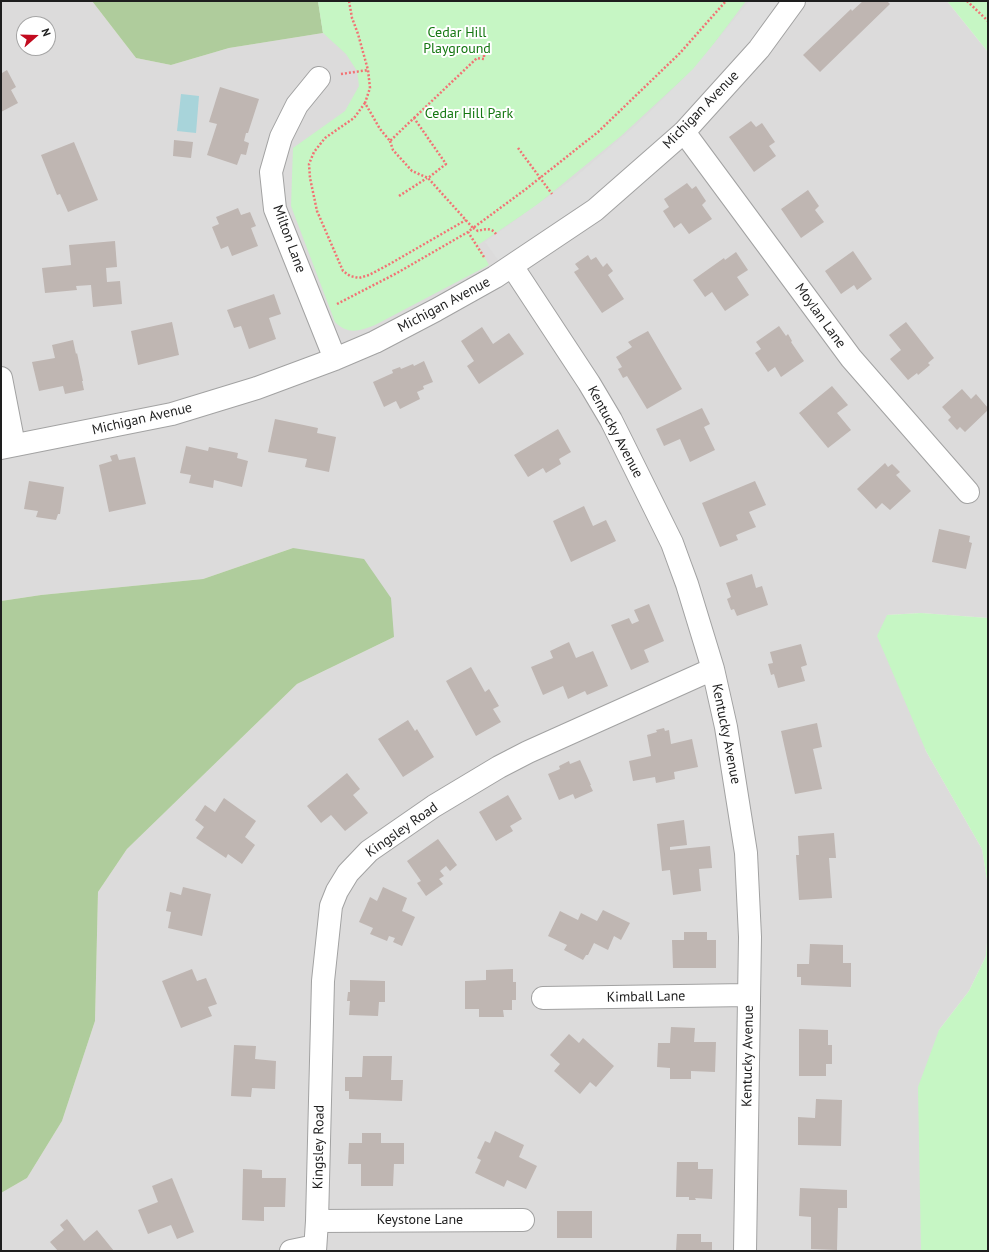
<!DOCTYPE html>
<html>
<head>
<meta charset="utf-8">
<style>
	body { margin:0 }
	#map { position:relative; width:989px; height:1252px; overflow:hidden; background:#efeae5; font-family:"PT Sans",sans-serif }
	canvas { display:block }
	.frame { position:absolute; inset:0; border:2px solid #1e1e1e; pointer-events:none }
	.north { position:absolute; left:16px; top:16px; width:40px; height:40px; box-sizing:border-box; background:#fff; border:1px solid #a5a5a5; border-radius:50%; rotate:70deg; font-size:11px; font-weight:700; line-height:16px; text-align:center; color:#1e1e1e }
	.north::after { content:''; display:block; margin:auto; width:14px; height:18px; background:#c20b1f; clip-path:polygon(50% 0,100% 100%,50% 72%,0 100%) }
</style>
</head>
<body>
<div id="map">
<canvas width="989" height="1252"></canvas>
<div class="frame"></div>
<div class="north">N</div>
</div>
<script>
const g = document.querySelector('canvas').getContext('2d');
g.lineJoin = 'round';
function fillPath(path, color) {
  g.fillStyle = color;
  g.fill(path, 'evenodd');
}
function trace(path, color, width, dash) {
  g.strokeStyle = color;
  g.lineWidth = width;
  g.lineCap = dash ? 'butt' : 'round';
  g.setLineDash(dash || []);
  g.stroke(path);
}
function label(font, color, halo, rows, align = 'center') {
  g.font = font + ' "PT Sans",sans-serif';
  g.lineWidth = 4;
  g.setLineDash([]);
  g.textBaseline = 'middle';
  g.strokeStyle = halo;
  g.fillStyle = color;
  for (const [text, x, y, turn = 0] of rows) {
    g.save();
    g.translate(x, y);
    g.rotate((+turn || 0) * Math.PI / 180);
    g.textAlign = isNaN(turn) ? turn : align;
    if (halo) g.strokeText(text, 0, 0);
    g.fillText(text, 0, 0);
    g.restore();
  }
}
fillPath(new Path2D(`
	M1,1H92L136,58L171,65L229,48L323,33L318,1H947L988,52V618L921,613L887,615L926,751L982,849L988,886V929L986,956L969,991L939,1030L921,1223V1251H1V1193L27,1178L62,1121L95,1021L98,892L127,849L297,684L394,637L293,548L203,579L41,595L1,601ZM24,24H48V48H24Z`), '#dcdbdb');
fillPath(new Path2D(`
	M92,1H318L323,33L229,48L171,65L136,58Z
	M293,548L364,559L391,598L394,637L297,684L127,849L98,892L95,1021L62,1121L27,1178L1,1193V601L41,595L203,579Z`), '#afcc9c');
fillPath(new Path2D(`
	M318,1H746L698,65L621,136L537,205L478,245L489,265L375,325C359,331 348,335 335,322L291,206L293,148L345,111L359,86L357,71L346,54L323,33Z
	M947,1H988V52Z
	M921,613L988,618V886L982,849L926,751L877,636L887,615Z
	M988,929V1251H921L918,1087L939,1030L969,991L986,956Z`), '#c6f6c4');
fillPath(new Path2D(`
	M749,1H784L747,48L712,86L677,122L633,164L591,199L500,263L485,242L574,178L636,125L693,69Z`), '#dedede');
fillPath(new Path2D(`
	M181,94L199,96L196,133L177,131Z`), '#a8d4da');
fillPath(new Path2D(`
	M863,1H887L890,4L820,72L803,55L851,9L852,11Z
	M7,70L16,87L11,90L18,103L1,112V72L2,73Z
	M220,87L259,99L248,133H246L244,141L249,143L246,155L241,154L237,165L207,155L217,124L209,122Z
	M751,121L756,127L762,123L775,142L769,146L776,156L754,172L729,137Z
	M174,140L193,142L191,158L173,156Z
	M74,142L98,200L68,212L60,194L57,195L41,155Z
	M687,183L692,189L696,186L706,201L702,205L712,219L689,234L681,223L674,228L663,211L669,207L664,199Z
	M808,190L819,206L815,210L824,222L801,238L781,209Z
	M238,208L241,215L250,212L256,226L251,228L258,246L232,256L228,246L221,249L212,227L219,224L216,217Z
	M115,241L117,267L106,268L107,282L120,281L122,304L93,307L91,285L76,286L77,290L45,293L42,268L71,265L69,245Z
	M853,251L872,279L857,290L854,285L841,294L825,271Z
	M736,252L748,270L737,277L749,295L725,311L712,292L705,297L693,280L724,258L725,260Z
	M588,255L591,260L596,257L603,267L607,263L613,271L608,275L624,299L602,313L574,272L579,269L575,264Z
	M274,294L281,314L269,318L276,339L249,349L241,326L234,328L227,310Z
	M172,322L179,355L138,365L131,331Z
	M906,322L934,358L928,363L930,365L918,375L917,373L908,380L890,359L901,350L889,335Z
	M779,326L786,336L788,334L792,341L791,342L804,361L781,377L775,367L768,372L755,353L761,349L756,342Z
	M482,327L493,344L509,333L524,354L479,384L467,366L474,361L461,341Z
	M648,331L682,389L647,409L627,376L623,378L618,369L622,367L616,357L632,347L628,342Z
	M73,340L76,354L77,353L83,381H82L84,390L65,394L63,386L39,391L32,362L55,358L52,345Z
	M424,361L433,382L423,386L424,389L417,392L420,399L400,409L396,401L384,407L373,382L393,373L392,370L400,367L401,369L413,364L414,366Z
	M832,386L848,405L837,413L851,430L828,448L799,413Z
	M962,389L971,399L976,394L988,408V410L965,432L960,427L957,430L948,420L951,417L942,407Z
	M702,408L710,424L704,427L715,450L690,462L680,439L664,446L656,429Z
	M275,419L318,428L317,433L336,437L329,472L305,467L307,459L268,452Z
	M558,429L571,452L559,459L561,464L546,473L543,468L528,477L514,455Z
	M186,446L208,451L209,447L238,453L237,458L248,461L242,487L214,480L213,488L189,483L191,475L180,473Z
	M117,454L119,460L135,457L146,504L109,512L99,465L112,461L110,456Z
	M885,463L888,467L892,464L900,472L896,475L911,491L890,510L882,503L876,509L857,489Z
	M29,481L64,487L60,514H58L56,520L36,517L38,511L24,509Z
	M755,481L766,505L749,512L756,527L736,535L738,540L720,547L702,503Z
	M584,506L593,526L606,520L616,541L571,562L553,521Z
	M939,529L970,536L969,542L972,543L966,569L932,562Z
	M752,574L756,588L762,586L768,605L737,616L734,609L731,610L727,599L731,597L726,583Z
	M649,604L664,641L644,650L649,662L631,670L611,625L629,618L632,624L639,621L634,610Z
	M569,642L576,658L593,651L608,686L587,695L585,691L568,699L563,686L543,695L531,667L553,658L550,651Z
	M801,644L807,665L801,667L805,681L778,688L774,674L771,675L768,664L773,663L770,652Z
	M471,667L485,692L489,689L499,706L493,709L501,722L476,736L446,681Z
	M408,720L415,731L417,729L434,757L403,777L378,739Z
	M817,723L822,747L813,749L822,789L795,794L781,731Z
	M664,728L665,731L669,730L671,744L692,739L698,767L674,772L675,779L656,783L655,777L633,781L629,761L651,756L647,735L657,732L656,730Z
	M580,760L591,785H590L593,791L575,799L573,794L559,800L548,774L560,769L559,766L569,761L570,764Z
	M347,773L360,789L353,795L368,813L345,831L331,815L321,823L307,806Z
	M508,795L522,819L510,826L513,831L496,841L479,812Z
	M224,798L256,821L245,837L255,845L242,864L228,854L226,858L196,838L204,827L195,820L205,805L215,812Z
	M684,820L687,845L670,847V850L710,846L712,868L699,869L701,891L673,895L670,870L662,871L657,824Z
	M834,833L836,858H829L832,898L799,900L796,855H799L798,836Z
	M438,839L457,865L450,871L446,866L440,871L444,876L439,879L443,884L426,896L417,883L421,881L407,861Z
	M183,887L211,894L202,936L168,928L171,912L166,911L170,892L181,895Z
	M383,887L407,898L402,911L415,917L402,946L393,942L395,938L389,936L387,941L370,934L373,928L359,922L370,897L377,901Z
	M603,910L630,923L621,940L614,936L608,950L594,943L588,955H586L583,960L564,950L567,945L548,936L560,911L578,920L581,913L597,921Z
	M684,932H707V940H716V968H673L672,940H684Z
	M810,944L843,945V963H851V987L801,985V977H797V964H809Z
	M192,969L197,981L206,978L217,1004L208,1007L212,1016L181,1028L162,981Z
	M513,969V982H516V1000H512V1010H503L504,1017H479V1009H465V981L486,980V970Z
	M350,980L385,981V1002H379L378,1016L349,1015L350,1001H347L348,992H350Z
	M671,1027L695,1028L694,1042H716L715,1072L691,1071V1079H670V1068L657,1067L658,1043H670Z
	M799,1029L828,1030V1045H832V1064H826V1076H799Z
	M569,1034L579,1043L583,1038L614,1066L596,1087L590,1082L580,1094L554,1071L560,1064L550,1055Z
	M234,1045L256,1046L255,1059L276,1061L275,1089L252,1088L251,1097L231,1096Z
	M363,1056H392L391,1080H403L402,1101L349,1099V1091H345V1077H362Z
	M816,1099L842,1100L841,1146L798,1145V1117L815,1118Z
	M495,1131L524,1145L519,1157L537,1166L526,1189L507,1180L504,1187L475,1173L481,1160L477,1158L485,1141L490,1143Z
	M362,1133H381V1143H404V1164H394L393,1186H361V1164H348L349,1143H362Z
	M677,1162H698V1169H713L712,1199L695,1198L696,1200H689V1197H676Z
	M243,1169L262,1170V1178H286L285,1207H264V1221L242,1220Z
	M172,1178L194,1232L177,1239L171,1225L148,1234L138,1210L158,1202L152,1186Z
	M800,1188L847,1190V1208H838L837,1250L811,1249V1217L799,1216Z
	M557,1211H592V1238H557Z
	M67,1219L84,1241L97,1230L114,1251H58L50,1242L64,1230L60,1225Z
	M677,1234H701V1242H712V1251H676Z`), '#bfb6b2');
const minor = new Path2D(`
	M319,78L297,105L281,137L271,172L275,209L335,359
	M684,132L851,358L968,492
	M512,266L589,383L611,420L622,442L672,543L680,565L687,584L713,669L726,727L746,853L750,937L745,1251
	M1,378L14,445
	M1,448L172,414L257,388L335,359L375,342L436,310L495,277L595,210L684,132L759,49L794,1
	M543,998L748,995
	M317,1221L523,1220
	M291,1251L315,1246
	M315,1251L317,1221L323,981L331,906L337,891L348,873L369,851L434,806L499,767L528,752L713,669`);
trace(minor, '#a2a2a2', 24);
trace(new Path2D(`
	M349,1L352,18L358,34L368,70L370,88L365,103L380,129L390,141L414,118L446,164L428,178L473,228L526,189L598,132L680,53L726,1
	M967,1L988,21
	M341,74L368,70
	M365,103L354,118L325,138L314,152L309,164L310,178L317,211L343,271L350,276L359,278L369,275L388,265L466,220
	M414,118L477,58L484,59V47
	M390,141L393,150L412,171L428,178
	M518,148L552,194
	M399,196L427,178
	M484,257L468,232L473,228L478,231C485,229 491,227 496,234
	M337,304L397,273L468,232`), '#f27274', 2.5, [2, 2]);
trace(minor, '#fff', 22);
label('14px', '#147711', '#fff', [
	["Cedar Hill",457,33],
	["Playground",457,49],
	["Cedar Hill Park",469,114]
]);
label('14px', '#1e1e1e', '#fff', [
	["Michigan Avenue",701,110,-46],
	["Milton Lane",289,239,70],
	["Michigan Avenue",444,305,-28],
	["Moylan Lane",820,316,54],
	["Michigan Avenue",142,419,-13],
	["Kentucky Avenue",615,432,62],
	["Kentucky Avenue",726,734,79],
	["Kingsley Road",402,830,-35],
	["Kimball Lane",646,997,-1],
	["Kentucky Avenue",748,1056,-89],
	["Kingsley Road",319,1147,-89],
	["Keystone Lane",420,1220]
]);
</script>
</body>
</html>
